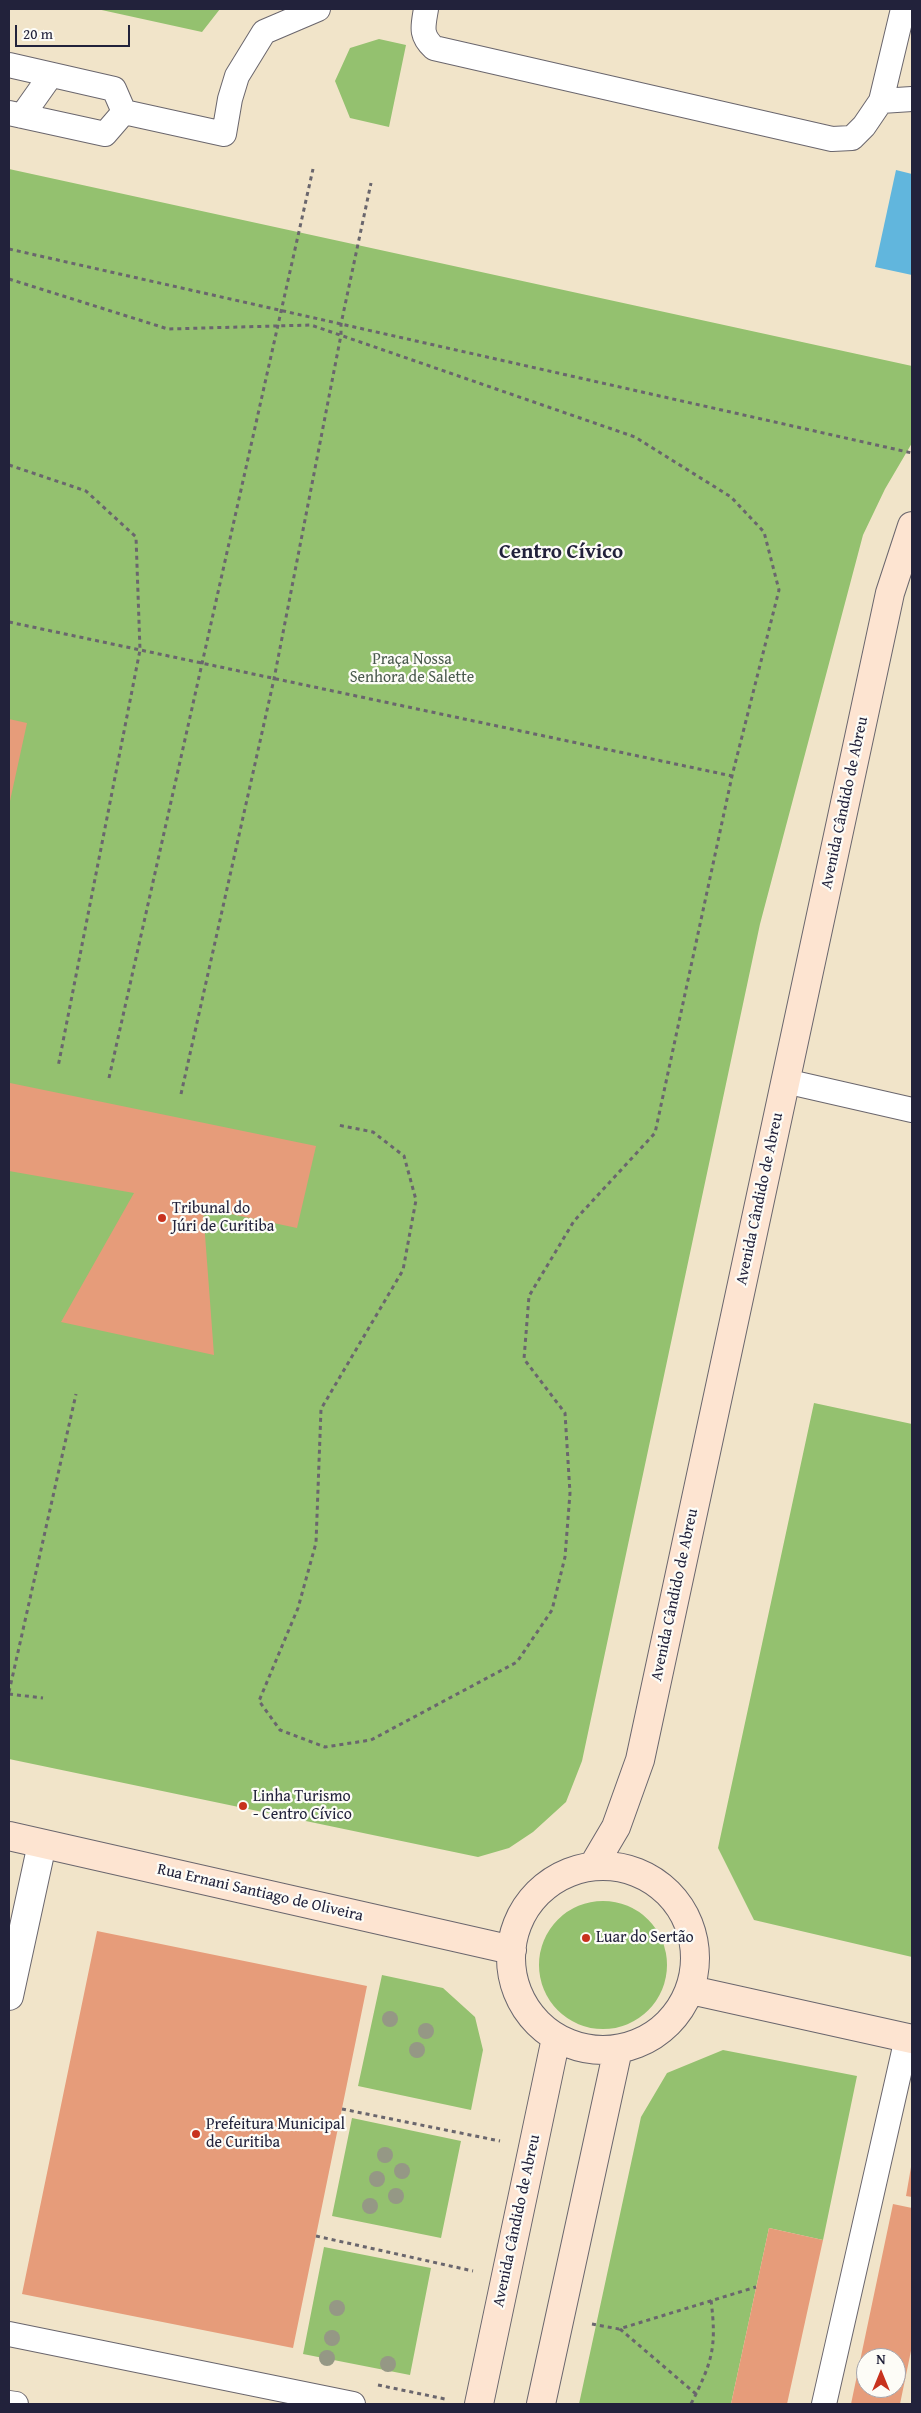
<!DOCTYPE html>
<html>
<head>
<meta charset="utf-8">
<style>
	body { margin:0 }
	#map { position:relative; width:921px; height:2413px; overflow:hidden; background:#f1e4c9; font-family:"Gentium Book Plus",serif }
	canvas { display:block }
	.frame { position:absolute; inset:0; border:10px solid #22223b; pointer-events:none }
	.north { position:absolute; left:856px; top:2348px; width:50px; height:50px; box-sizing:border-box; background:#fdfcf7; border:1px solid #a5a5ac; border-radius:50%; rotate:0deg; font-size:14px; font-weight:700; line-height:20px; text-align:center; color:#22223b }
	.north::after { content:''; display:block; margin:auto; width:18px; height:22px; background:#c8321e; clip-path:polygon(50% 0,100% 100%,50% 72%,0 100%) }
	.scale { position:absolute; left:15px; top:25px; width:115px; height:22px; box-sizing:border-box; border:2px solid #22223b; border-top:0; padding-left:6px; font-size:15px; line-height:18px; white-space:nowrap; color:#22223b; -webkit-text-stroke:4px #fdfcf7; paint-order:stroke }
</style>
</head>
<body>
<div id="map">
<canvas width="921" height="2413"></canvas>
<div class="frame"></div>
<div class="north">N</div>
<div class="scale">20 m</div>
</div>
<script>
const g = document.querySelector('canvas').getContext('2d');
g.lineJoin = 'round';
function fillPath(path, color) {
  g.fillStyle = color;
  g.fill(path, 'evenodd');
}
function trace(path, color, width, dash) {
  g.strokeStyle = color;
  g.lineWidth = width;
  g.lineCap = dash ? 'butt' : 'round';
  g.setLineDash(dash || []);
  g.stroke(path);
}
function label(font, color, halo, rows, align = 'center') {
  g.font = font + ' "Gentium Book Plus",serif';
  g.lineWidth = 4.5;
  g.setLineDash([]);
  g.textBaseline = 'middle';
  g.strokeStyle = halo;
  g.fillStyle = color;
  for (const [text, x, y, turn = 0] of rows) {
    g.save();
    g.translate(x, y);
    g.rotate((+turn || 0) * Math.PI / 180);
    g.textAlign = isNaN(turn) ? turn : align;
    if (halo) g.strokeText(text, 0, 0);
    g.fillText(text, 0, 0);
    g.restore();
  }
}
fillPath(new Path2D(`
	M97,9H220L202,32Z
	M379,39L406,45L389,127L350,118L335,81L350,48Z
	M9,169L912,366V443L885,489L863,535L760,924L582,1761L566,1802L533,1832L509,1848L478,1857L9,1759Z
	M814,1403L912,1424V1957L754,1920L718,1848Z
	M539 1965a64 64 0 1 1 128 0a64 64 0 1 1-128 0Z
	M382,1975L443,1988L475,2017L483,2050L471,2110L358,2086Z
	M723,2050L857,2076L823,2240L769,2228L731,2404H579L641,2117L667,2073Z
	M352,2118L461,2141L441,2238L332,2216Z
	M324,2247L431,2268L410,2375L303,2354Z`), '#94c16f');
fillPath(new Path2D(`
	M896,170L912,174V275L875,267Z`), '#61b6dd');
fillPath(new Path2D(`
	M9,719L27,723L10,801H9Z
	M10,1083L316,1146L297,1228L203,1208L214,1355L61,1322L134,1193L9,1171Z
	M97,1931L367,1986L293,2348L22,2294Z
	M911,2167H912V2197L906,2196Z
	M893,2204L912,2208V2346L900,2404H851ZM866,2358H896V2388H866Z
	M769,2228L823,2240L787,2404H731Z`), '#e69c7a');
const lane = new Path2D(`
	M426,9C423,27 420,35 434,48L832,139L852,138L864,126L881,101L903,9
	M9,65L114,89L124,112
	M881,101L912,99
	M124,112L224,134L230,99L237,76L264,32L318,9
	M9,113L105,134L124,112
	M22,116L51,75
	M785,1081L912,1110
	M9,2334L353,2404
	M9,2403L16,2404
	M824,2404L907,2038`);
const street = new Path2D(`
	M9,1996L42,1844`);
const secondary = new Path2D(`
	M9,1836L512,1950
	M511 1958a92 92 0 1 1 184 0a92 92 0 1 1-184 0Z
	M593,1866L616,1827L640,1760L890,593L912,526
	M691,1990L912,2039
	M479,2404L556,2038
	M541,2404L618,2049`);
trace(lane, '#6a666d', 26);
trace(street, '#6a666d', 30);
trace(secondary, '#6a666d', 30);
trace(new Path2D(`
	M9,249L912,453
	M9,279L168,329L311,325L635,437L731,497L764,532L779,590L732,776L655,1133L574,1221L529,1296L524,1359L565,1413L570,1493L565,1557L552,1610L517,1662L371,1740L325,1747L280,1730L259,1701L298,1608L316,1543L321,1409L403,1270L416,1200L404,1156L373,1132L338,1125
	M9,465L86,491L136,537L140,650L58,1067
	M9,622L732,776
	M109,1078L313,169
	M181,1094L274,679L341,335V324L371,183
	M9,1692L76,1394
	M9,1694L43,1698
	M342,2109L500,2141
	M316,2236L473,2271
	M592,2324L619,2329L756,2287
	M620,2329L696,2394
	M378,2385L445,2399
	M691,2404C712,2362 717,2348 711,2300`), '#6a666d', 3, [4, 4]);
trace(lane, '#fff', 24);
trace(street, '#fff', 28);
trace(secondary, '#fde4d1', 28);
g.fillStyle = '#959885';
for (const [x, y] of [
	[390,2019],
	[426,2031],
	[417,2050],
	[385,2155],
	[402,2171],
	[377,2179],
	[396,2196],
	[370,2206],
	[337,2308],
	[332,2338],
	[327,2358],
	[388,2364]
]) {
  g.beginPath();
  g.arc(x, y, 8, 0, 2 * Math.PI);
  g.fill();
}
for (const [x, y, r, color] of [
	[162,1218,5,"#c8321e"],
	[243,1806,5,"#c8321e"],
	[586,1938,5,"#c8321e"],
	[196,2134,5,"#c8321e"]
]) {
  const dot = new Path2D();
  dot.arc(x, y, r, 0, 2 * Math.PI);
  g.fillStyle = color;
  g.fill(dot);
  trace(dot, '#fdfcf7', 2);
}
label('16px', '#4a5a4d', '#fdfcf7', [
	["Praça Nossa",412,660],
	["Senhora de Salette",412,678]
]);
label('16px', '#22223b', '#fdfcf7', [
	["Avenida Cândido de Abreu",845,803,-78],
	["Avenida Cândido de Abreu",760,1199,-78],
	["Avenida Cândido de Abreu",675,1595,-78],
	["Rua Ernani Santiago de Oliveira",260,1893,13],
	["Avenida Cândido de Abreu",517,2221,-78]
]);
label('16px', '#22223b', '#fdfcf7', [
	["Tribunal do",172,1209],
	["Júri de Curitiba",172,1227],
	["Linha Turismo",253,1797],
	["- Centro Cívico",253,1815],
	["Luar do Sertão",596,1938],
	["Prefeitura Municipal",206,2125],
	["de Curitiba",206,2143]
], 'left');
label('bold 21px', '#22223b', '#fdfcf7', [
	["Centro Cívico",561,553]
]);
</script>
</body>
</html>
